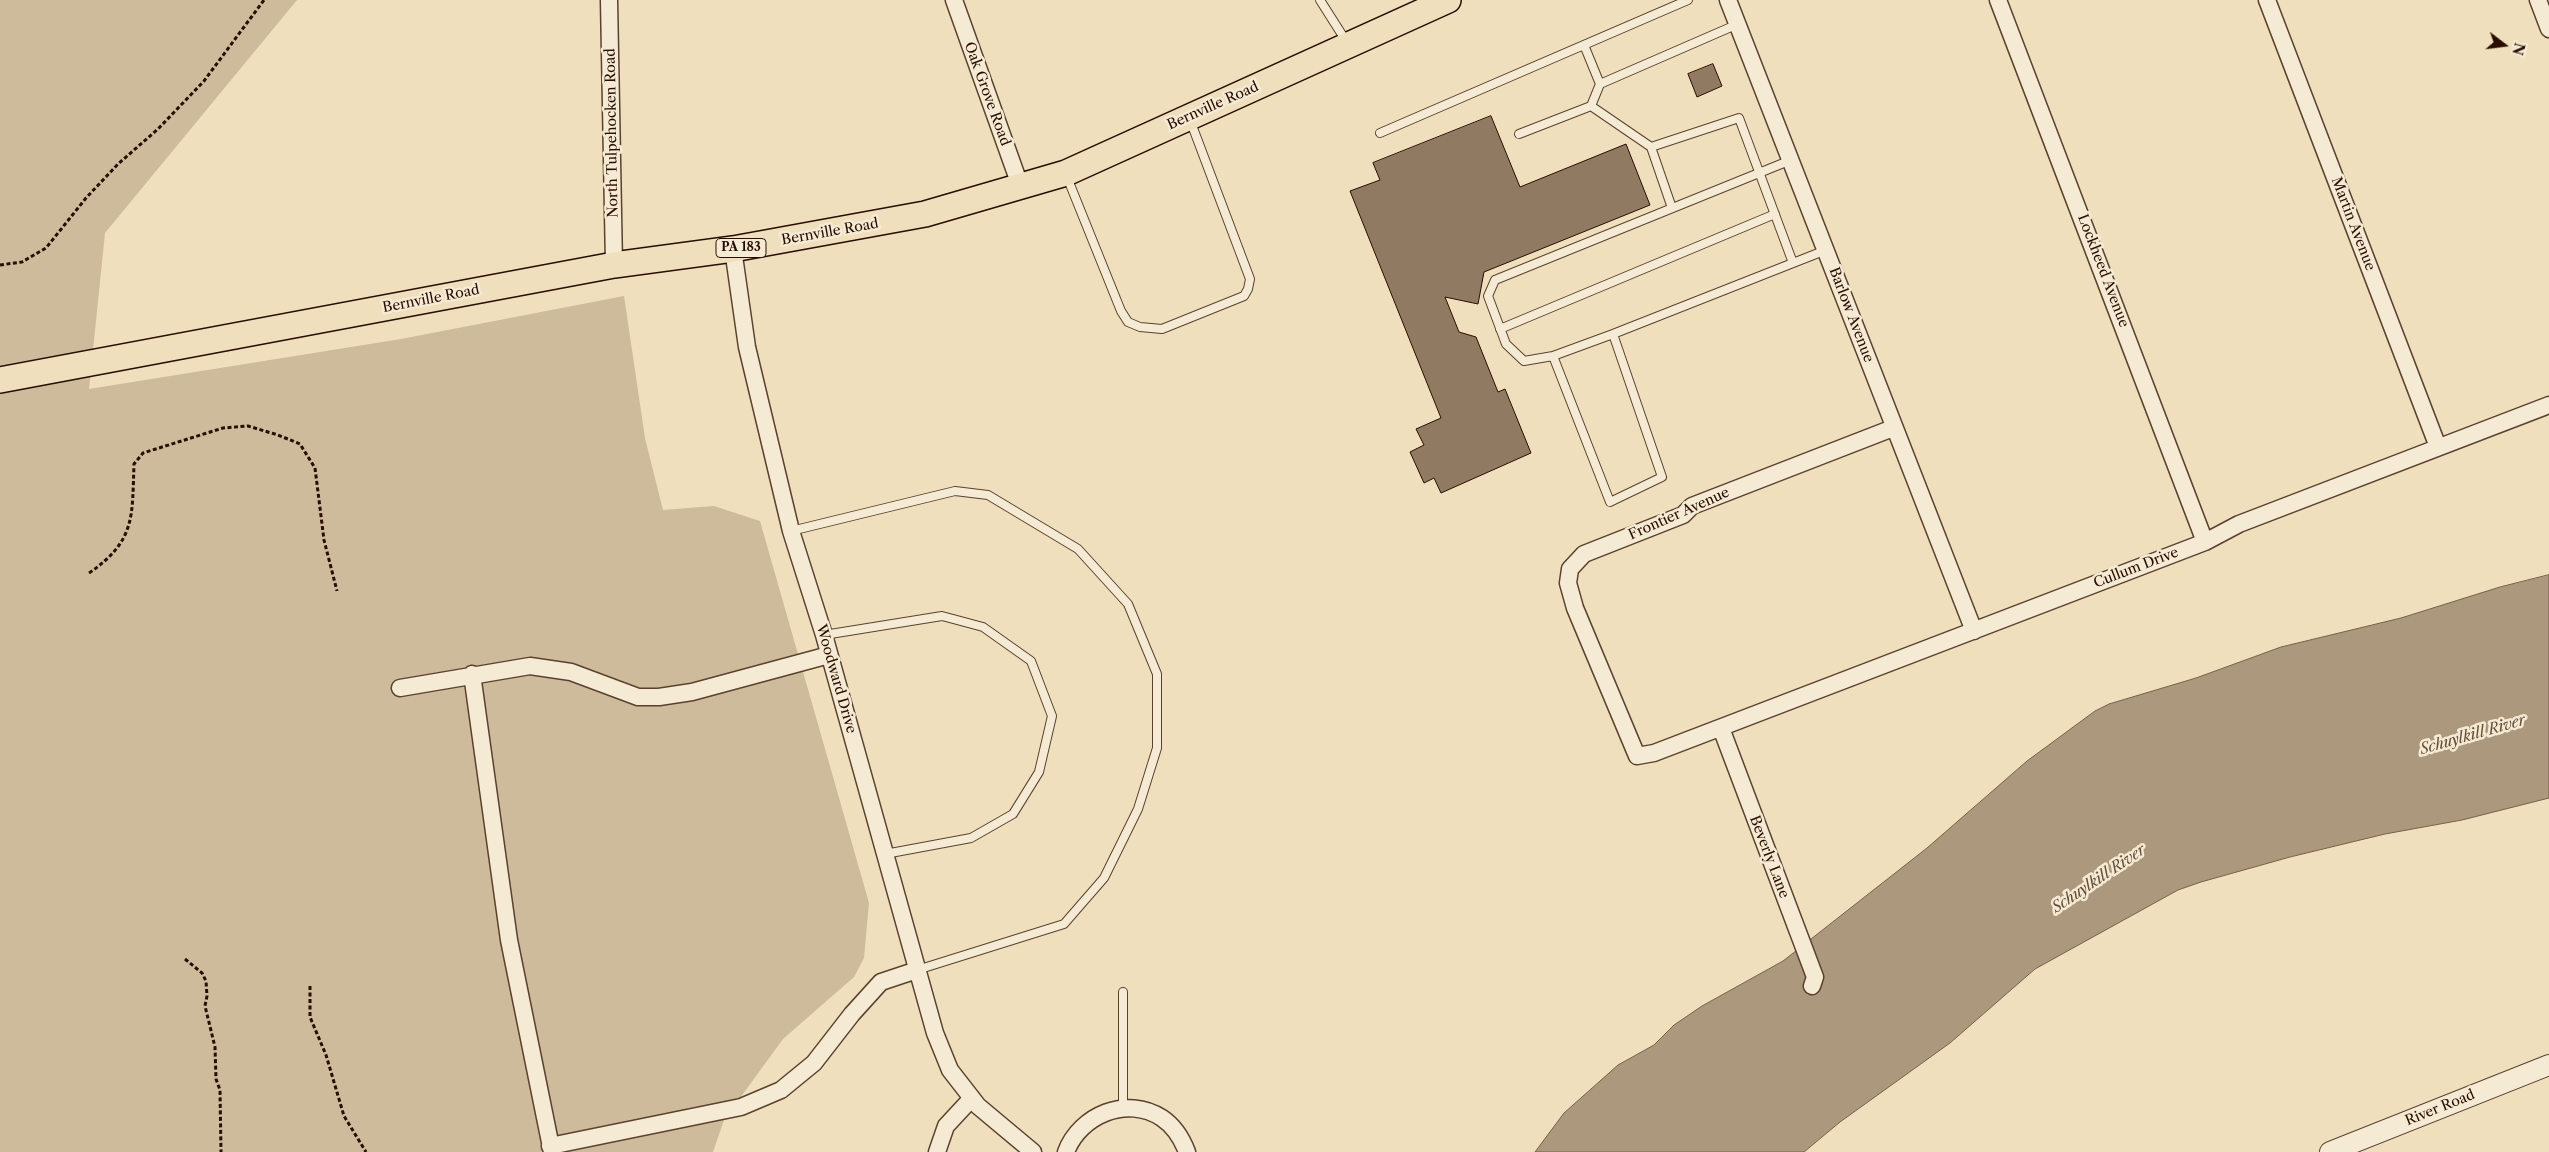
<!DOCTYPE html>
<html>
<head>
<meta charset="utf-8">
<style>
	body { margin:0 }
	#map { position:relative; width:2549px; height:1152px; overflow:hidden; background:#efdfbc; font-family:"Libre Caslon Text",serif }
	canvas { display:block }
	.north { position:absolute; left:2479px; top:20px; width:50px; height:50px; -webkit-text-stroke:4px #f5ead3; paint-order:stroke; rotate:105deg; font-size:14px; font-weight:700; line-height:20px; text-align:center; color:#290d00 }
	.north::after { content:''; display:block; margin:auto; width:18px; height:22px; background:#290d00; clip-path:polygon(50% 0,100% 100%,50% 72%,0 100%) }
</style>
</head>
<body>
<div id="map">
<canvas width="2549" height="1152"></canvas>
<div class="north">N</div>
</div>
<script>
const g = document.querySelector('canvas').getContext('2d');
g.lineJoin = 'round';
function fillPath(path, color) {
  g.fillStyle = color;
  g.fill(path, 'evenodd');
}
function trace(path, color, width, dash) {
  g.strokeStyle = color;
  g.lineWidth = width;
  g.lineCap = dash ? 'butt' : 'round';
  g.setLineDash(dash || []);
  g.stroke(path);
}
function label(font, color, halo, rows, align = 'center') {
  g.font = font + ' "Libre Caslon Text",serif';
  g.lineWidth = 5;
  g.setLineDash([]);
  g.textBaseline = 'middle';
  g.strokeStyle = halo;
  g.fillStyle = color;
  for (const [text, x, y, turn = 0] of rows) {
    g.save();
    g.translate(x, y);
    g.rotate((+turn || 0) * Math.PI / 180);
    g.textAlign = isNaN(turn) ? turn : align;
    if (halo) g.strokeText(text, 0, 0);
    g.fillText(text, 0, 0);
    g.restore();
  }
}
fillPath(new Path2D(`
	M0,0H297L105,233L89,389L401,339L624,296L645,438L663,510L714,506L760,521L869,903L864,958L854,977L783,1039L724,1120L713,1152H0Z`), '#cdbb9c');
const water = new Path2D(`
	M2549,575V798L2462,820L2385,834L2290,857L2201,882L2178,890L2035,969L1950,1043L1840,1122L1804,1152H1535L1564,1113L1618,1065L1654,1045L1674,1025L1702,1006L1783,961L1927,848L2027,761L2095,711L2109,704L2196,678L2281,647L2401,618L2500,587Z`);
fillPath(water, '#ac987c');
trace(water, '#78604a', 1);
const building = new Path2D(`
	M1713,64L1722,86L1697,97L1688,74Z
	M1491,116L1520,187L1626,144L1650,205L1484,272L1478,304L1445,297L1459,332L1476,337L1498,392L1505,389L1531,453L1441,493L1434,478L1424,483L1410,452L1424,445L1416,429L1441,418L1350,191L1380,180L1373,163Z`);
fillPath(building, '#907a62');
trace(building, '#290d00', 1);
const service = new Path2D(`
	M1320,0L1346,41
	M1584,45L1600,84
	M1591,106L1651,147
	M1380,133L1688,0
	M1519,134L1591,106L1600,84L1738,24
	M1791,160L1495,280L1488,296L1506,344L1524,361L1553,356L1610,502L1662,477L1613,334L1826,250
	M1067,177L1121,311L1128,322L1140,327L1162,329L1244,296L1248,289L1250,279L1190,120
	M1672,208L1651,147L1739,118L1793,263
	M1500,329L1775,214
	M1553,356L1613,334
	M791,531L955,491L988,495L1078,549L1128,604L1157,674V748L1138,809L1104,878L1064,924L917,970
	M824,635L942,616L983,627L1031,661L1052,716L1039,772L1013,814L971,838L885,854
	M1123,992V1109`);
const minor = new Path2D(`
	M609,0L614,265
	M954,0L1021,188
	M1728,0L1974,631
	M1998,0L2205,542
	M2267,0L2438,447
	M2538,0L2549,29
	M733,249L747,347L791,531L824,635L935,1033L950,1070L978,1106L1033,1152
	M1893,428L1692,506L1683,515L1584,554L1570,569L1568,583L1575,608L1637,756L1654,753L2205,542L2239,524L2549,405
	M472,674L509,940L552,1152
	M400,688L530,666L571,672L638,697H659L692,692L829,655
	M1721,728L1815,977L1812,986
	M550,1146L741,1107L781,1090L814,1063L852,1014L881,982L917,970
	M937,1152L946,1126L972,1098
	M1066,1152C1080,1115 1127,1095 1162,1118C1174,1126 1182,1139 1187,1152`);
const tertiary = new Path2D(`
	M2330,1152L2549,1065`);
const primary = new Path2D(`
	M0,380L614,265L733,249L925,214L1066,173L1448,0`);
trace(service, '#5a422f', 10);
trace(minor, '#5a422f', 19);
trace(tertiary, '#5a422f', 22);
trace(primary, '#290d00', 28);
trace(new Path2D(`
	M0,265L22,262L46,248L86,198L118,164L158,129L204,81L264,0
	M89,573C136,541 132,516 134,464L143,453L223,428L248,426L278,435L300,444L315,468L324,540L337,591
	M185,959L202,973L206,981L207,996L205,1006L215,1047L216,1079L220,1090L221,1152
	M310,986V1017L326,1055L344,1116L366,1152`), '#290d00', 3, [4, 2.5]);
trace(service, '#f5ead3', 8);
trace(minor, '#f5ead3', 16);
trace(tertiary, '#f5ead3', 20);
trace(primary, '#efdfbc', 25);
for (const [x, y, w] of [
	[741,248,50]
]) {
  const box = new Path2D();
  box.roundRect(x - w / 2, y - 9.5, w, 19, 4);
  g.fillStyle = '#f5ead3';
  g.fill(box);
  trace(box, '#290d00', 1);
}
label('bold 12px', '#290d00', null, [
	["PA 183",741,248]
]);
label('14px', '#290d00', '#f5ead3', [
	["Oak Grove Road",987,94,70],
	["Bernville Road",1213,106,-24],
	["North Tulpehocken Road",612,133,-91],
	["Martin Avenue",2353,224,69],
	["Bernville Road",830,232,-10],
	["Lockheed Avenue",2103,271,69],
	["Bernville Road",431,299,-11],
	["Barlow Avenue",1851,315,69],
	["Frontier Avenue",1679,514,-24],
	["Cullum Drive",2136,568,-21],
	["Woodward Drive",836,679,74],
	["Beverly Lane",1769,857,69],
	["River Road",2440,1108,-22]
]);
label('italic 15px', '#644c38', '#f5ead3', [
	["Schuylkill River",2473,735,-16],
	["Schuylkill River",2099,879,-34]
]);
</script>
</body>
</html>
